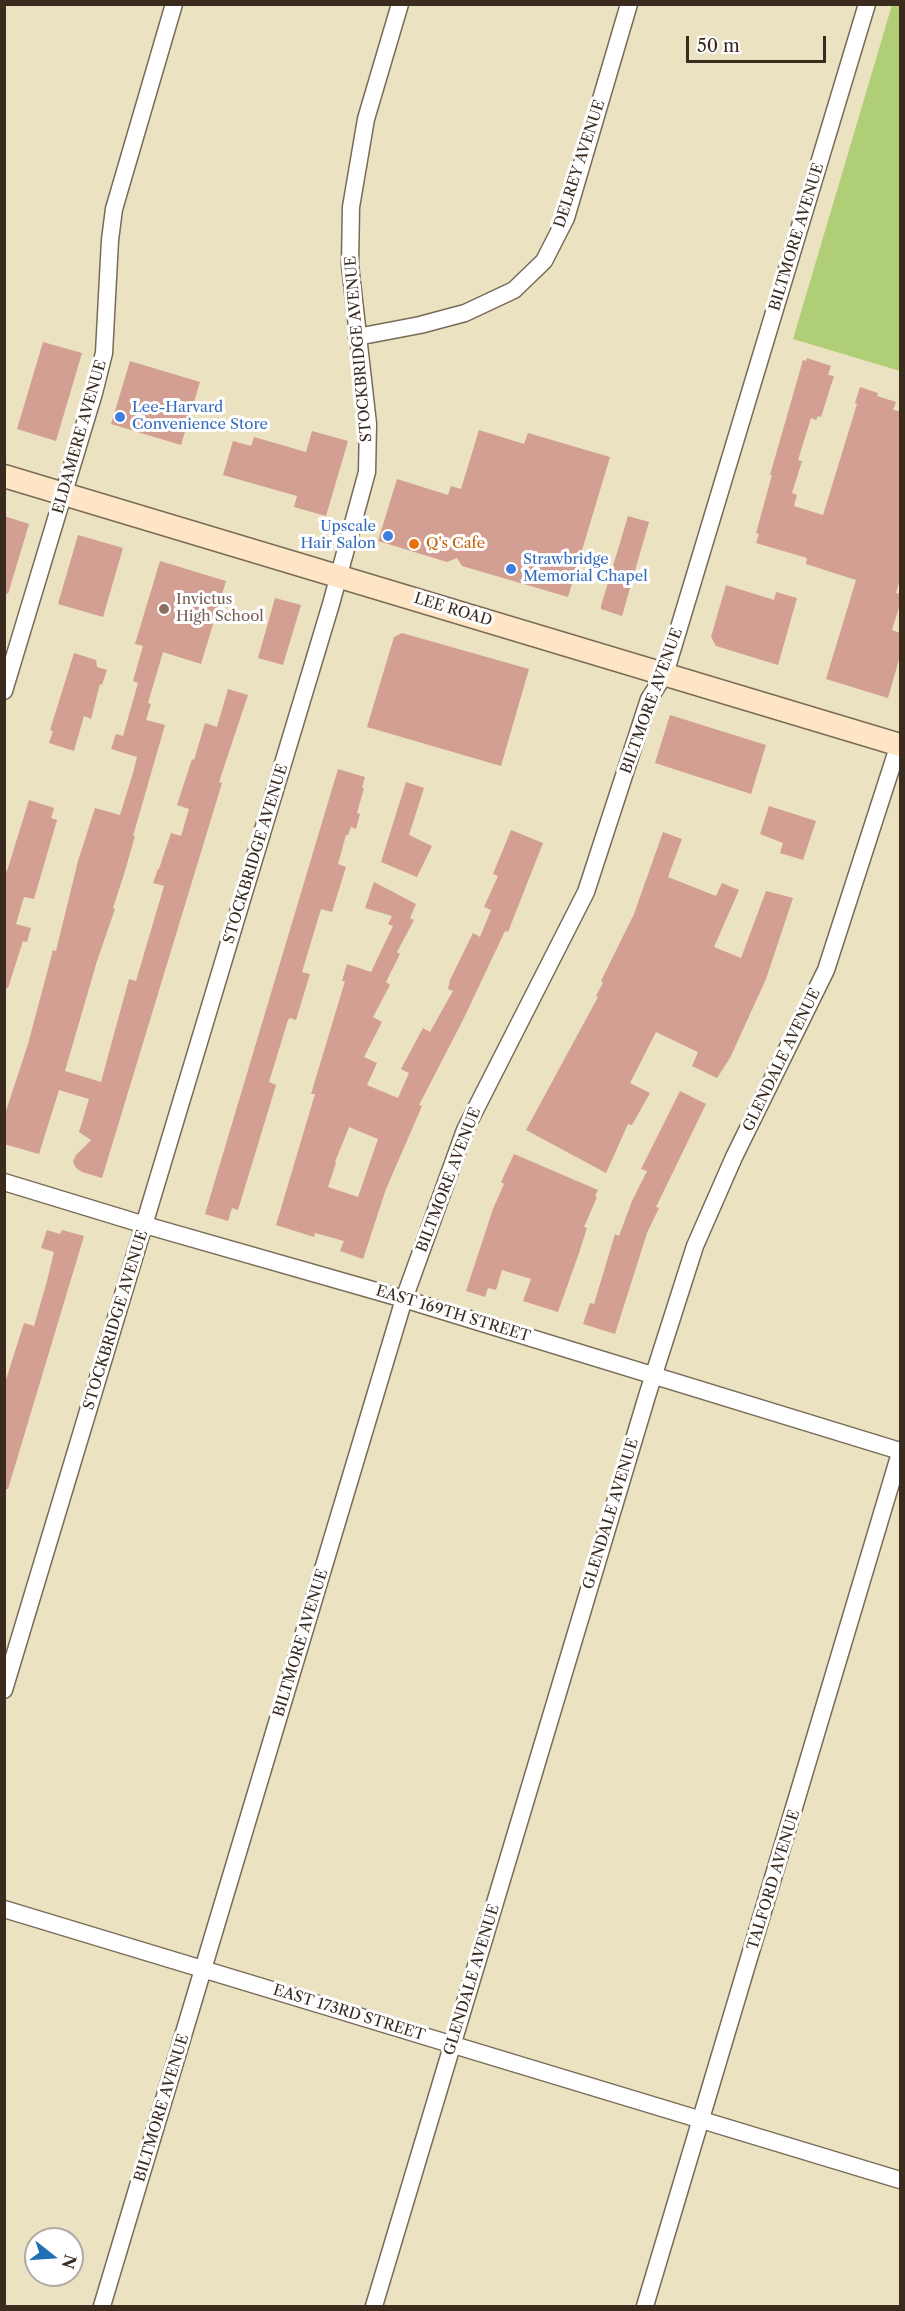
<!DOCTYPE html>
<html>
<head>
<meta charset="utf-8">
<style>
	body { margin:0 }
	#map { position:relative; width:905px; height:2311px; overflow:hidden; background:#ebe2c1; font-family:"Libre Caslon Text",serif }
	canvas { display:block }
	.frame { position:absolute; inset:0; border:6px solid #3b2a1e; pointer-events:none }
	.north { position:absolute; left:24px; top:2227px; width:60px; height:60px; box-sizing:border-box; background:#fff; border:2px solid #b1aaa5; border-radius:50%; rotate:107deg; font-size:16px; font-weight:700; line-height:24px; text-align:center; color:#3b2a1e }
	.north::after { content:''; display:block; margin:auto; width:21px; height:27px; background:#1f6fb2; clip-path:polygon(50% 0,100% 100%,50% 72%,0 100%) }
	.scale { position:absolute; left:686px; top:36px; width:140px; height:27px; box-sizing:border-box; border:3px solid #3b2a1e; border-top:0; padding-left:8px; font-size:18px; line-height:21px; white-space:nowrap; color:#3b2a1e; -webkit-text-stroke:4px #fff; paint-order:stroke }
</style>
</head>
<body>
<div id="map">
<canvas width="905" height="2311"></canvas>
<div class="frame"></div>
<div class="north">N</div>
<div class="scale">50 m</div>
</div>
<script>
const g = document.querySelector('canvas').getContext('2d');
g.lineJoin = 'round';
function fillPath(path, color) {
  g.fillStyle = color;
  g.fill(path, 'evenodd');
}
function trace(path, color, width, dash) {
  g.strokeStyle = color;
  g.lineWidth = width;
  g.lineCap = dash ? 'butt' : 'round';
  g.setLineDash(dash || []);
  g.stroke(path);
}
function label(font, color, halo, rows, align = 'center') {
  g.font = font + ' "Libre Caslon Text",serif';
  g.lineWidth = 6;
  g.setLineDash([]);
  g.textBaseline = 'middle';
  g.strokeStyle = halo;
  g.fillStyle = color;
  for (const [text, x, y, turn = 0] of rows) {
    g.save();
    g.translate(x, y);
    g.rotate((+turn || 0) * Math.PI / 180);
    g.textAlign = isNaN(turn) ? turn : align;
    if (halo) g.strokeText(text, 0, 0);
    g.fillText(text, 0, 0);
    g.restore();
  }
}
fillPath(new Path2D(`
	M892,5H900V371L793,339Z`), '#b0ce75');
fillPath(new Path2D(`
	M43,342L82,353L56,441L17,429Z
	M807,358L831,366L828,375L834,376L821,417L818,416L816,420L811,418L798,460L802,461L792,493L797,495L794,506L823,515L857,404L855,403L860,387L878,393L877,396L896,402L893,410L900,411V579L896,593L900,594V604L892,630L900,633V656L888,698L826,679L856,580L806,564L807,558L756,543L759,534L756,533L772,475H770L803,360L806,361Z
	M130,361L200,382L181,445L111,424Z
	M479,430L524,444L528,433L610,457L568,597L462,566L457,558L447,562L378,541L397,479L448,495L451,486L461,489Z
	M312,431L348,441L326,516L294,507L297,496L223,475L233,441L251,446L254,437L306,452Z
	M4,516L29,524L8,594L4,593Z
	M628,516L649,522L622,616L601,609V606Z
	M78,535L123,548L103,617L58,604Z
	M160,561L226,581L201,664L163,652L148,703L151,704L146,720L165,725L133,836H135L125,871L113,908L115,909L97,961L65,1071L101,1082L129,979L136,981L164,886L153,883L158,869H159L171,833L181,836L189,809L177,805L192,759L194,760L205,723L217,727L228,689L248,695L219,782L222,783L102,1178L82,1172L76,1168L73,1162L76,1155L91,1140L79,1132L89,1099L59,1090L39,1154L4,1144V1117L28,1044L53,950L56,951L78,861L95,808L120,815L133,773L137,757L111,749L116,734L123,736L138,683L133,681L143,646L135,644Z
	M726,585L774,600L776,592L797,598L778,665L716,646L711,637Z
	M275,598L301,605L283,665L258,658Z
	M402,633L529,669L501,766L367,727L394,637Z
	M74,653L96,660L97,667L107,670L102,685L100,684L91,719L84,716L74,751L49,743L53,731L50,730Z
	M670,715L766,745L751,794L655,763Z
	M338,769L365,777L362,788H364L357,813L360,814L356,829L351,827L348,835H346L338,864L346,867L332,912L321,909L302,972L310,974L296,1020L290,1018L288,1020L269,1082L276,1085L238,1210L232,1208L228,1221L205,1214Z
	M406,782L424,788L409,835L432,846L417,877L381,862Z
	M29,800L54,808L51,818L57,820L34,899L24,897L16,924L31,928L27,942L23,941L8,988H4V870L7,871Z
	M769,806L816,821L803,860L780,853L783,843L760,834Z
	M511,830L543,843L508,932L505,931L463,1020L419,1105L422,1106L386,1189L363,1259L340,1251L344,1241L315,1233L314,1237L276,1225L315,1094H311L345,981H342L347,964L371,972L393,926L388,924L392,916L365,908L374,882L416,904L410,918L414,920L397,952L400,954L386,982L390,985L373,1017L382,1022L364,1057L377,1063L367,1085L398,1098L409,1073L401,1069L423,1028L430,1032L445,1005L453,991L448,989L450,980L473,933L480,937L491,910L484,907L498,876L493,874ZM349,1127L378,1139L358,1197L328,1187L336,1163L335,1162Z
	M663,832L682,839L668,877L716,896L722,883L739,890L714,947L741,958L766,891L793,898L766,979L730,1058L717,1078L692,1066L698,1052L656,1032L630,1083L650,1093L632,1125L628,1124L606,1173L526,1130L598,997L596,996L603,983L601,981L634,914Z
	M680,1091L706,1104L656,1207L659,1208L647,1233L615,1334L583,1324L590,1303L594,1304L615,1234L619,1236L632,1201L647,1171L641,1169Z
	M514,1154L598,1190L595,1196L597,1197L584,1227L587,1228L579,1253L558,1312L523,1301L531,1279L502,1270L496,1290L488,1288L485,1297L466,1291L493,1209L504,1184L501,1182Z
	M47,1230L60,1234L62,1230L84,1236L8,1489H4V1386L24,1323L34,1326L47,1281L54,1252L41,1248Z`), '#d29f92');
const street = new Path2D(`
	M357,337L420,325L465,313L514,290L544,261L566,218L629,4
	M4,691L94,393L104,353L110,240L114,209L174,4
	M4,1182L145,1225L404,1299L900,1451
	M4,1690L331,604L367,472L368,424L350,265L351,207L366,119L400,4
	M4,1909L900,2180
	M102,2306L404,1299L465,1130L586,892L649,699L665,674L867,4
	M374,2306L647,1396L695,1246L734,1157L826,970L900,741
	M645,2306L900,1453`);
const secondary = new Path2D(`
	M4,476L900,745`);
trace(street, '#796a57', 19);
trace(secondary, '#796a57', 25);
trace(street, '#fff', 16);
trace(secondary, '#fde5c5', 22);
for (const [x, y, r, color] of [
	[120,417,6,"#3f7fe0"],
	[388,536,6,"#3f7fe0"],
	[414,544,6,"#e8710a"],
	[511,569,6,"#3f7fe0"],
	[164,609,6,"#8d6e63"]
]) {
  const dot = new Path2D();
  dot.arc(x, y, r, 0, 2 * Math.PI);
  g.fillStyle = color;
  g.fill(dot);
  trace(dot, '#fff', 2);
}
label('15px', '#3b2a1e', '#fff', [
	["DELREY AVENUE",580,164,-72],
	["BILTMORE AVENUE",797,237,-73],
	["STOCKBRIDGE AVENUE",359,349,-95],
	["ELDAMERE AVENUE",80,437,-74],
	["LEE ROAD",453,610,17],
	["BILTMORE AVENUE",652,701,-70],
	["STOCKBRIDGE AVENUE",256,854,-73],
	["GLENDALE AVENUE",782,1060,-64],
	["BILTMORE AVENUE",449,1180,-69],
	["EAST 169TH STREET",453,1314,17],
	["STOCKBRIDGE AVENUE",116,1320,-73],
	["GLENDALE AVENUE",611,1514,-73],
	["BILTMORE AVENUE",301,1643,-73],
	["TALFORD AVENUE",774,1880,-73],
	["GLENDALE AVENUE",472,1980,-73],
	["EAST 173RD STREET",349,2013,17],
	["BILTMORE AVENUE",162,2108,-73]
]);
label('15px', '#366cbe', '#fff', [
	["Lee-Harvard",132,408],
	["Convenience Store",132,425],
	["Upscale",376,527,"right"],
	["Hair Salon",376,544,"right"],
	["Strawbridge",523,560],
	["Memorial Chapel",523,577]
], 'left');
label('15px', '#c56008', '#fff', [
	["Q's Cafe",426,544]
], 'left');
label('15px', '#785e54', '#fff', [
	["Invictus",176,600],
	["High School",176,617]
], 'left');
</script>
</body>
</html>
